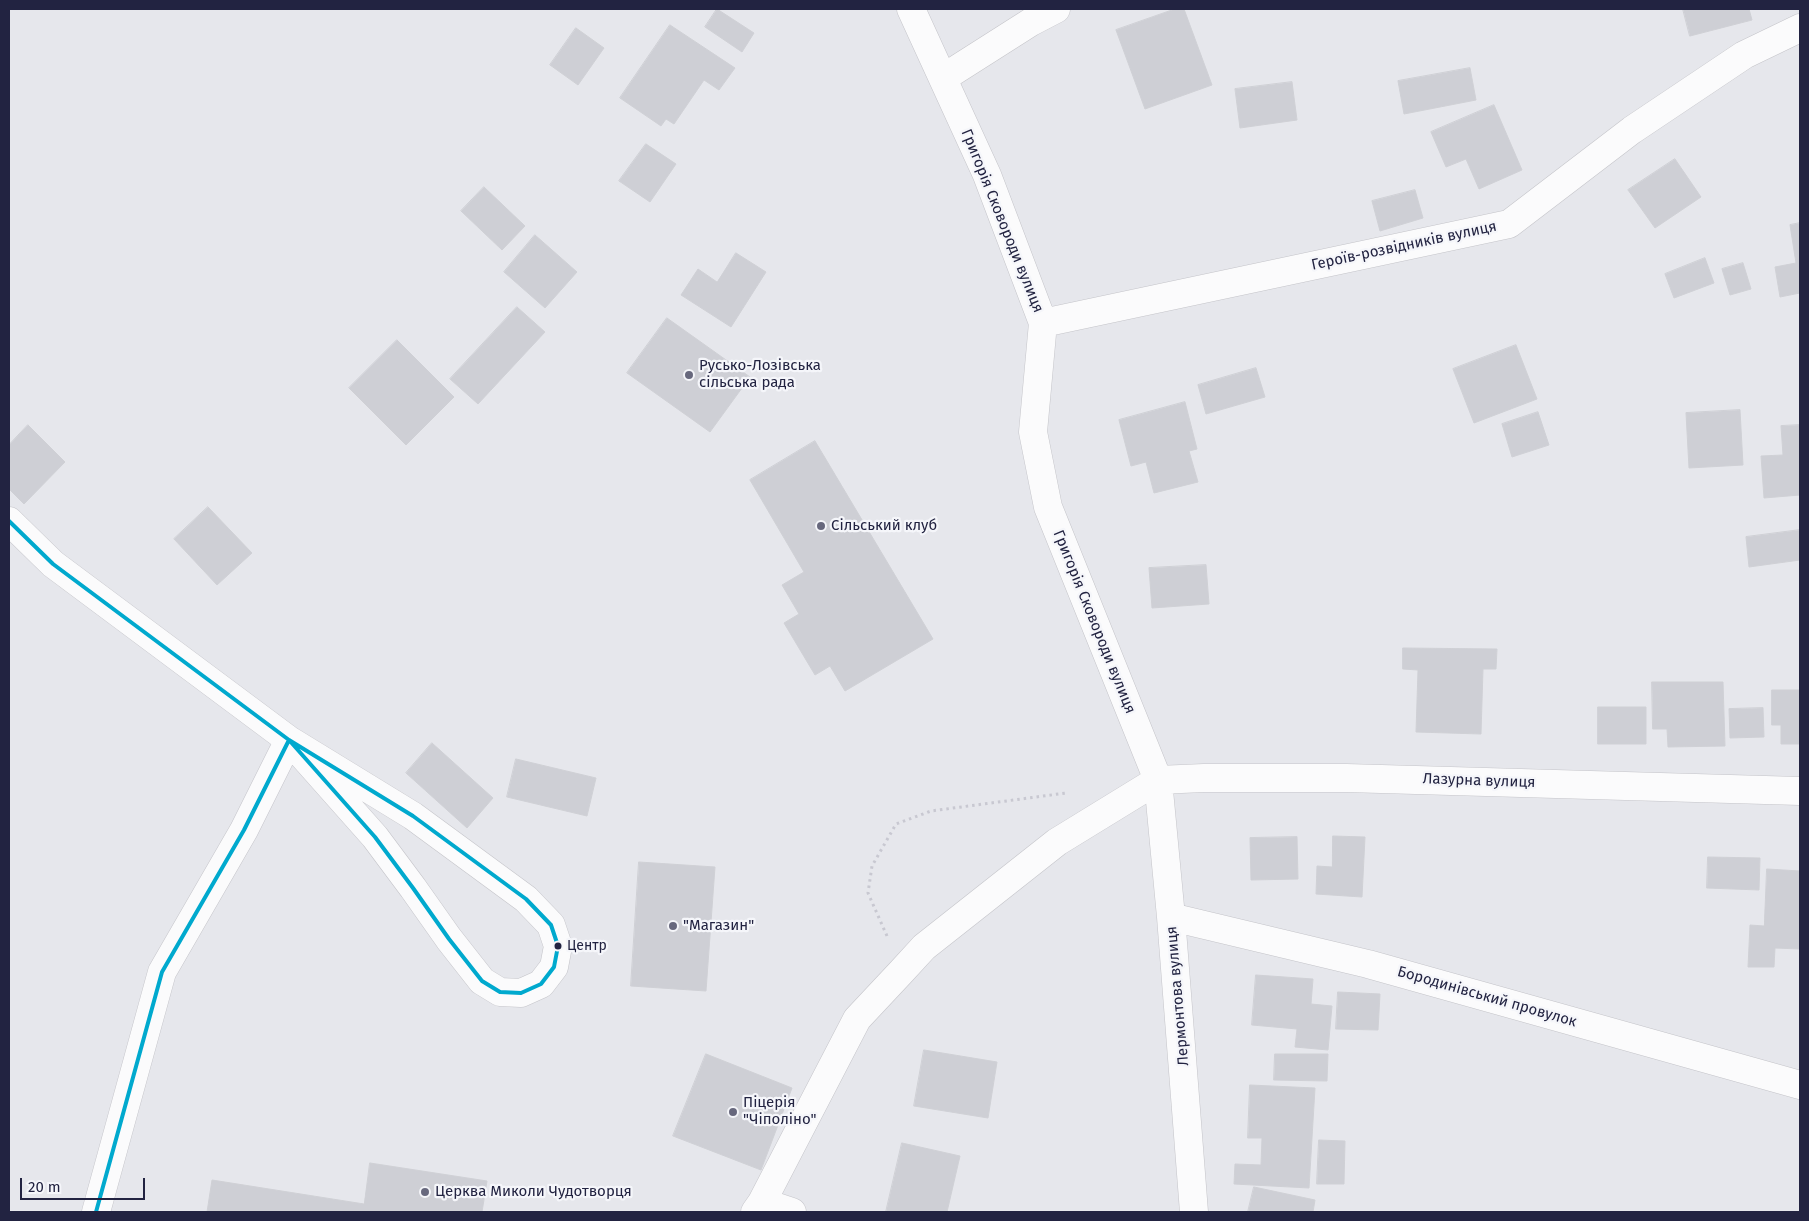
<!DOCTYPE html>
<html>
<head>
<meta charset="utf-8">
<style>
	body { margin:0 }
	#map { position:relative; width:1809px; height:1221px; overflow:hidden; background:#e6e7ec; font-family:"Fira Sans",sans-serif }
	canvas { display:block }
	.frame { position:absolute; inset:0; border:10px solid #222341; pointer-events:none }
	.scale { position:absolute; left:20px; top:1178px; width:125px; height:22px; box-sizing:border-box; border:2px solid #222341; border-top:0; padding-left:6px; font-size:15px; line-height:18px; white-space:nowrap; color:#222341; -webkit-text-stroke:4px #f5f6fa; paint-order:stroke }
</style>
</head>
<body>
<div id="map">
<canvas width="1809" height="1221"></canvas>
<div class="frame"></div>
<div class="scale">20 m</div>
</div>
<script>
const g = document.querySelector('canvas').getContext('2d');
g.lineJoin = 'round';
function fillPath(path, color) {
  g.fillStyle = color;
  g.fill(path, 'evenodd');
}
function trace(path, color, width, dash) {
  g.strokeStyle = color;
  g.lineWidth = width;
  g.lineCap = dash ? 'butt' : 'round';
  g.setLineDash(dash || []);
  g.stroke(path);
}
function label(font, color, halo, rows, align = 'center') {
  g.font = font + ' "Fira Sans",sans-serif';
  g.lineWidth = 4.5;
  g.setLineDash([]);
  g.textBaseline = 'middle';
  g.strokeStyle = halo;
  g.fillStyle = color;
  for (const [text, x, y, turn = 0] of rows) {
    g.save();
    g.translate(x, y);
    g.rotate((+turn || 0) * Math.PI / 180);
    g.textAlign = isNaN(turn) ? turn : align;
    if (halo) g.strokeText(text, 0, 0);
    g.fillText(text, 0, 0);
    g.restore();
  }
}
const building = new Path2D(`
	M717,9L754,33L742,52L705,27Z
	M1175,9H1184L1212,85L1145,109L1116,30Z
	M1683,9H1749L1752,20L1690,36Z
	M670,25L735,68L719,90L704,80L674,124L666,119L661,126L620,98Z
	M576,28L604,48L578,85L550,65Z
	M1470,68L1476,100L1404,114L1398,81Z
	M1292,82L1297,120L1240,128L1235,89Z
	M1494,105L1522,170L1479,189L1466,159L1446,167L1431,132Z
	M646,144L676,164L650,202L619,181Z
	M1675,159L1701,197L1655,228L1628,190Z
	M484,187L525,226L502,250L461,211Z
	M1415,190L1423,218L1380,231L1372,201Z
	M1800,223V293L1780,297L1775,267L1796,263L1790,225Z
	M535,235L577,272L545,308L504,272Z
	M736,253L766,272L731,327L681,295L698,269L717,282Z
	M1705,258L1714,283L1674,298L1665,274Z
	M1743,263L1751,289L1730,295L1722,269Z
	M517,307L545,332L478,404L450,379Z
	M667,318L750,377L710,432L627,373Z
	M397,340L454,397L406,445L349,388Z
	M1516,345L1537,399L1474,423L1453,369Z
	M1256,368L1265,397L1206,414L1198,385Z
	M1185,402L1197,449L1189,451L1198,482L1154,493L1146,462L1131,466L1119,420Z
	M1740,410L1743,465L1689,468L1686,413Z
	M1538,412L1549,445L1512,457L1502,424Z
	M28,425L65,462L24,504L9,489V445Z
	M1800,425V495L1764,498L1761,456L1783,455L1781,426Z
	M815,441L933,639L845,691L830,666L815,675L784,623L799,614L782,585L804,572L750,480Z
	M208,507L252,553L217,585L174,539Z
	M1800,530V560L1749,567L1746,537Z
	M1206,565L1209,604L1152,608L1149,568Z
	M1403,648L1497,649L1496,669H1483L1481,734L1416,732L1418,670L1403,669Z
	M1652,682H1723L1725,746L1668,747L1667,729H1653Z
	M1772,690H1800V744H1781V725H1772Z
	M1598,707H1646V744H1598Z
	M1763,708L1764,737L1730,738L1729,709Z
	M432,743L493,798L467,828L406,773Z
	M516,759L596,778L587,816L507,797Z
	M1333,836L1365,837L1362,897L1316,894L1317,866L1332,867Z
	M1297,837L1298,879L1251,880L1250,838Z
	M1708,857L1760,858L1759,890L1707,888Z
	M639,862L715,867L706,991L631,986Z
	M1767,869L1800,871V949L1775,948L1774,967H1748L1750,925L1764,926Z
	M1256,975L1313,979L1311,1004L1332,1006L1328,1050L1295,1047L1297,1029L1252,1025Z
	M1338,992L1380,994L1378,1030L1336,1029Z
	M924,1050L997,1062L988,1118L914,1106Z
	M706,1054L792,1088L761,1170L673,1136Z
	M1275,1054H1328L1327,1081L1274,1080Z
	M1250,1085L1315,1088L1309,1188L1234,1184L1235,1164L1261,1165L1262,1138H1248Z
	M1319,1140L1345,1141L1344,1184H1317Z
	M902,1143L960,1156L947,1212H886Z
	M370,1163L487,1181L482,1212H207L212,1180L364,1204Z
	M1254,1187L1315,1200L1313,1212H1248Z`);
fillPath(building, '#cecfd5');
trace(building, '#cfd0d5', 1);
const minor = new Path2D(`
	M911,9L987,175L1043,323L1033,432L1048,507L1158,780L1171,917L1194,1212
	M943,78L1031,22L1056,9
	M1043,323L1509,224L1632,130L1744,55L1800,28
	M9,521L53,564L289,740L413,816L526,899L551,925L558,946L554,967L541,984L521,993L500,992L482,981L449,939L413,888L375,837L289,740L244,830L162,972L96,1212
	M1171,917L1368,964L1800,1085
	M762,1202L792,1212
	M755,1212L762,1202L857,1019L902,971L924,947L1057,842L1158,780L1204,778H1346L1800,791`);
trace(minor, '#c4c4c9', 29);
trace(new Path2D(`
	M887,936L868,893L872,866L896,824L931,811L1066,793`), '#c8c8d1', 3, [2.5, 4]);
trace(minor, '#fbfbfc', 28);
trace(new Path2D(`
	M9,521L53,564L289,740L413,816L526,899L551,925L558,946L554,967L541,984L521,993L500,992L482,981L449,939L413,888L375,837L289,740L244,830L162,972L96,1212`), '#00a9ce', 4);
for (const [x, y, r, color] of [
	[689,375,5,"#67687d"],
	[821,526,5,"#67687d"],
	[673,926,5,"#67687d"],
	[558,946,4.5,"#222341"],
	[733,1112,5,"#67687d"],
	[425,1192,5,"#67687d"]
]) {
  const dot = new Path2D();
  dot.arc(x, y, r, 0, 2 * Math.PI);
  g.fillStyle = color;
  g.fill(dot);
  trace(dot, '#f5f6fa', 2);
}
label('14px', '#222341', '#f5f6fa', [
	["Центр",567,946]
], 'left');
label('15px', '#222341', '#f5f6fa', [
	["Григорія Сковороди вулиця",1002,221,68],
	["Героїв-розвідників вулиця",1404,246,-12],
	["Григорія Сковороди вулиця",1094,622,68],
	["Лазурна вулиця",1479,781,2],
	["Лермонтова вулиця",1178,996,-95],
	["Бородинівський провулок",1487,997,16]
]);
label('15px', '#222341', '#f5f6fa', [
	["Русько-Лозівська",699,366],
	["сільська рада",699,383],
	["Сільський клуб",831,526],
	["\"Магазин\"",683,926],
	["Піцерія",743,1103],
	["\"Чіполіно\"",743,1120],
	["Церква Миколи Чудотворця",435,1192]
], 'left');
</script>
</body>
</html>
